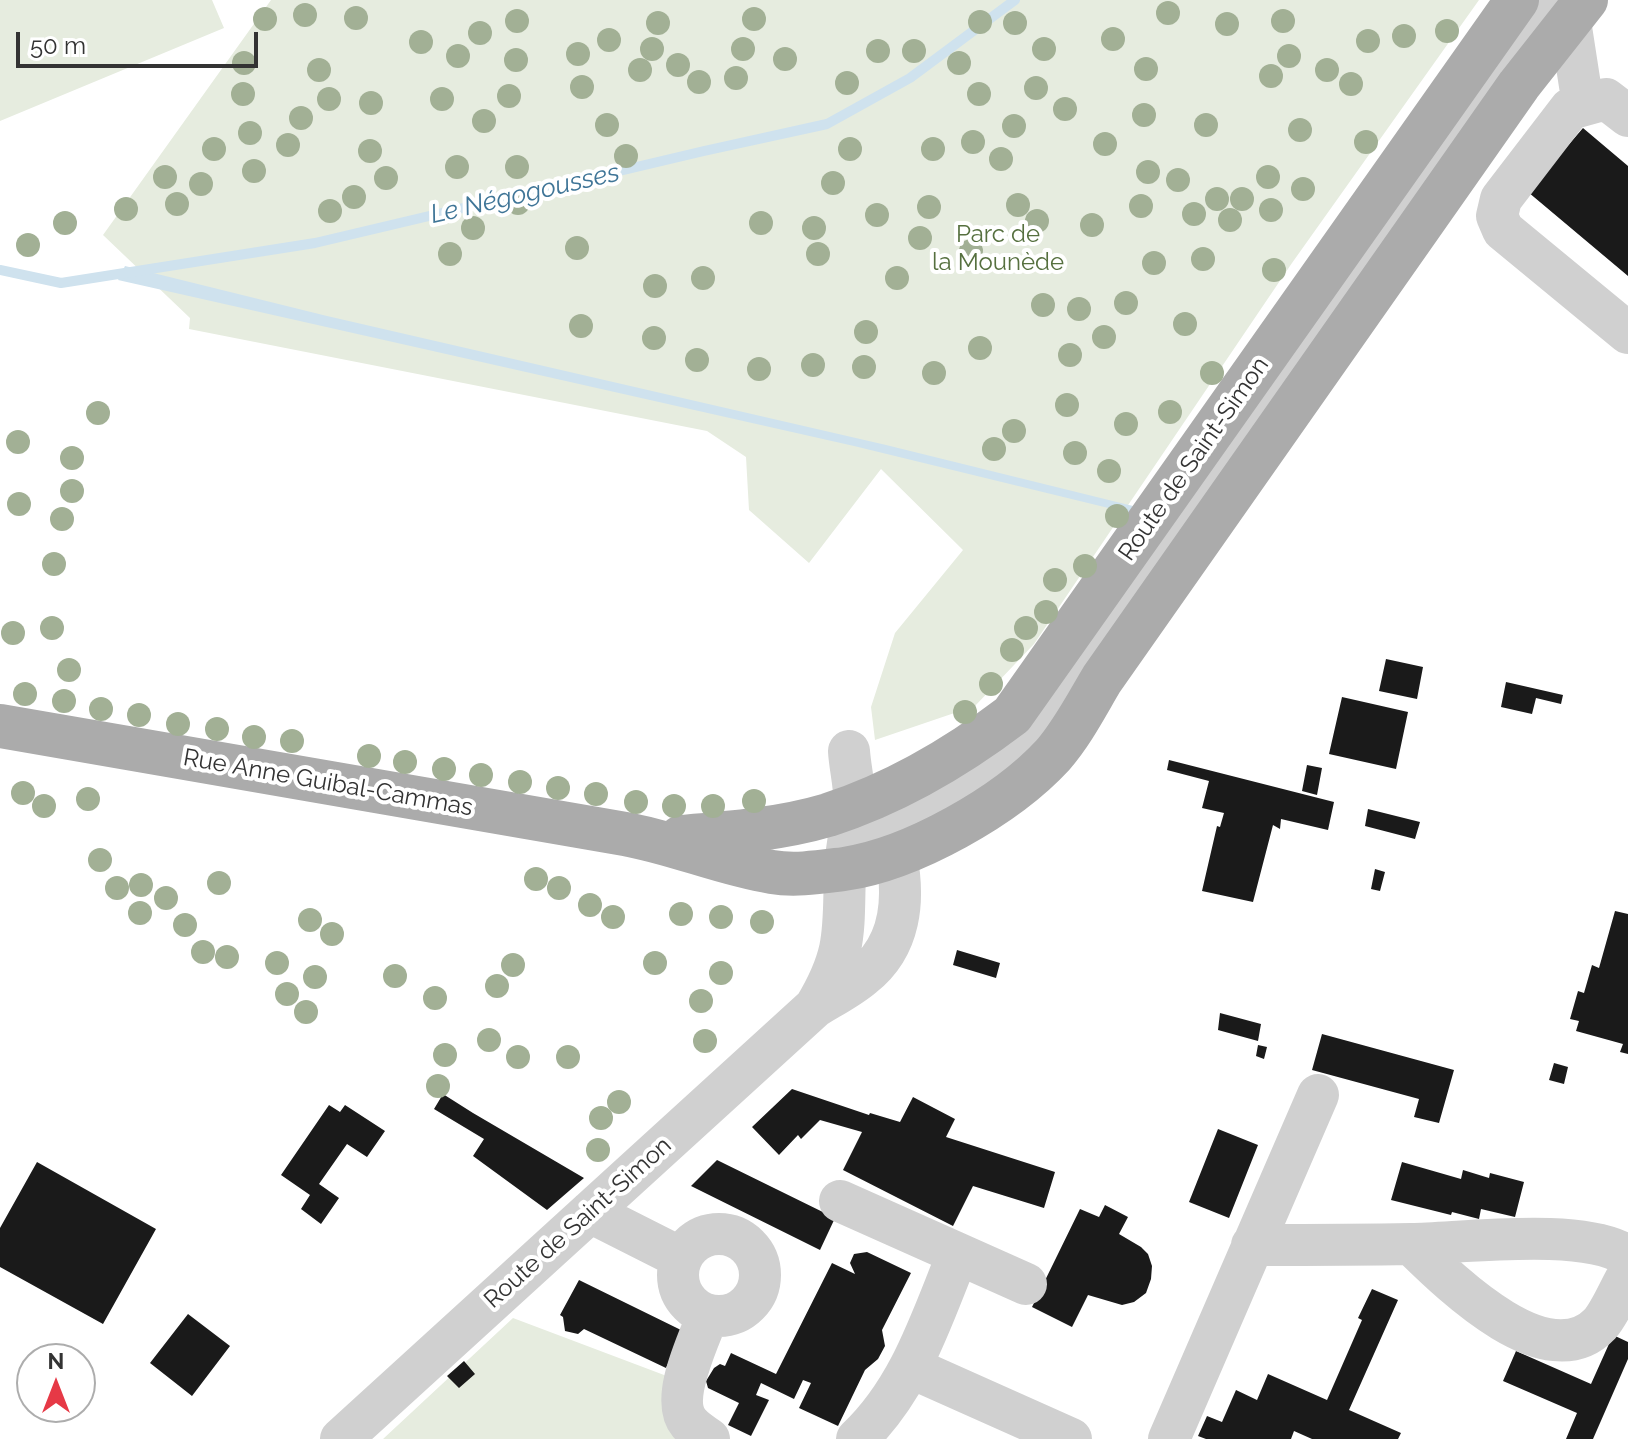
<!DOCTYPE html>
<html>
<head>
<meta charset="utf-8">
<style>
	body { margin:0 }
	#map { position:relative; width:1628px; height:1439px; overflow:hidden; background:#fff; font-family:Raleway,sans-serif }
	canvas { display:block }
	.north { position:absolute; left:16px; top:1343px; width:80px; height:80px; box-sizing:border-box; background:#fff; border:2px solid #adadad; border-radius:50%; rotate:0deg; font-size:22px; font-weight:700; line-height:32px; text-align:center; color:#333 }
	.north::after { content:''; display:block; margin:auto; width:28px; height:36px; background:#e63946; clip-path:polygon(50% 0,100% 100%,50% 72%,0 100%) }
	.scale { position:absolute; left:16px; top:32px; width:242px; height:36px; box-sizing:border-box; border:4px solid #333; border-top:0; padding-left:10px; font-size:24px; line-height:28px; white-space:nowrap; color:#333; -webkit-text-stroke:6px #fff; paint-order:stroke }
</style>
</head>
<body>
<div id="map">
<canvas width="1628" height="1439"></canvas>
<div class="north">N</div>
<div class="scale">50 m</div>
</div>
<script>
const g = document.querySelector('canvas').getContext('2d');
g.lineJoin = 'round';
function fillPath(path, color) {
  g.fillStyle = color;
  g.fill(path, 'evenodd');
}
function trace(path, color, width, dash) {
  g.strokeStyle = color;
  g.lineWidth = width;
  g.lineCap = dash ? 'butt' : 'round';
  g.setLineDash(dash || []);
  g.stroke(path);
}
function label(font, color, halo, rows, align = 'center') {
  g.font = font + ' Raleway,sans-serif';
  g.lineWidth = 8;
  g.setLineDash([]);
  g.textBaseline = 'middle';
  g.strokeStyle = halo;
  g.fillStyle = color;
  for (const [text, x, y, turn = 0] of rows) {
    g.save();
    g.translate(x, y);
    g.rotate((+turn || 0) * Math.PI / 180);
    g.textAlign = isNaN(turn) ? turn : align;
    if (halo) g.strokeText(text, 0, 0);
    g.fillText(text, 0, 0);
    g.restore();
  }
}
fillPath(new Path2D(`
	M0,0H212L224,28L0,121Z
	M271,0H1479L1292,263L1034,644L975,706L875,740L871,707L895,633L963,550L881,469L809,563L749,510L746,457L707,431L189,329L190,318L103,235Z
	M513,1318L672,1378L687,1439H383Z`), '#e6ecdf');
fillPath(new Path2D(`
	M125,266L327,316L886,445L1133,506L1129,513L854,446L118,280Z`), '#cfe2ee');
trace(new Path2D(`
	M0,270L61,283L315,243L704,151L827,124L910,78L1015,0`), '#cfe2ee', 10);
fillPath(new Path2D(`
	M1583,128L1628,166V276L1528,192Z
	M1386,659L1423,667L1417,699L1379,691Z
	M1506,682L1563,695L1561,704L1536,698L1532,714L1501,707Z
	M1342,697L1408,712L1396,769L1329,754Z
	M1169,760L1334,802L1328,830L1281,819L1280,829L1273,825L1253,902L1202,891L1217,826L1220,827L1224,813L1202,808L1209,781L1167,770Z
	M1307,765L1322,768L1317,795L1302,791Z
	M1368,809L1420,822L1415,839L1365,826Z
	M1375,869L1385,872L1380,891L1371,889Z
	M1615,911L1628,914V1054L1620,1052L1623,1044L1576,1031L1579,1021L1570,1019L1578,991L1584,993L1592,965L1599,968Z
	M957,950L1000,963L996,978L953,965Z
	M1220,1013L1261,1024L1258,1041L1218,1030Z
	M1322,1034L1454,1070L1439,1123L1414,1117L1419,1099L1312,1070Z
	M1258,1045L1267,1047L1264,1059L1256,1056Z
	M1554,1063L1568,1067L1564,1084L1549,1080Z
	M792,1089L869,1115L870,1113L900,1122L913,1097L955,1119L946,1137L1055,1172L1044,1208L973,1186L953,1226L843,1170L862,1132L820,1120L801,1139L798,1135L779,1155L752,1127Z
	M443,1094L473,1113L584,1178L547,1210L473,1156L484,1139L434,1109Z
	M329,1105L340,1112L345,1105L385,1131L367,1157L347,1144L319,1184L339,1198L321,1224L301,1209L310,1195L281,1175Z
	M1218,1129L1258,1145L1229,1218L1189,1202Z
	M717,1160L835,1218L820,1250L691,1186Z
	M37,1162L156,1229L103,1324L0,1267V1228Z
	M1402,1162L1461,1179L1463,1170L1489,1178L1490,1173L1524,1182L1515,1217L1481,1209L1479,1219L1452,1212L1451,1215L1391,1200Z
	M1105,1205L1128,1217L1119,1234L1141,1247L1148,1254L1152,1266L1151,1279L1146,1293L1134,1302L1122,1305L1088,1295L1072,1327L1032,1307L1080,1209L1099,1217Z
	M867,1252L911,1273L882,1330L885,1346L878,1359L865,1370L838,1426L799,1408L811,1383L803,1380L794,1399L761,1383L756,1395L769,1400L751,1436L728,1425L739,1403L708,1388L706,1381L714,1368L720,1364L725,1366L731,1353L776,1374L832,1263L855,1274L850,1263L854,1254Z
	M579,1280L683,1331L666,1368L584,1329L578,1334L565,1331L563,1317L560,1315Z
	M1372,1289L1398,1300L1349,1410L1401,1433L1398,1439H1312L1294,1431L1291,1439H1206L1198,1436L1207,1416L1222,1422L1236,1390L1257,1400L1268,1374L1327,1400L1362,1320L1358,1318Z
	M188,1314L230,1346L192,1396L150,1363Z
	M1613,1335L1628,1342V1359L1593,1439H1566L1577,1413L1503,1381L1516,1351L1591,1384Z
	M464,1361L475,1374L459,1388L447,1376Z`), '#1a1a1a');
trace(new Path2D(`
	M1570,21L1583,105
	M1628,116L1606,99L1570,109L1501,199L1497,216L1503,230L1628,333
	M1012,785L1083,663L1548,0
	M848,834C894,822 964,794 1000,763C1010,755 1018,745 1027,737
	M815,1007C848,952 843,930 845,869C846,848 851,828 854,807C856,790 850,769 849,751
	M840,1201L1026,1284
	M590,1212L681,1258
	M678 1275a41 41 0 1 1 82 0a41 41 0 1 1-82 0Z
	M1411,1244C1447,1279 1547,1380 1600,1324C1611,1311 1619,1290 1628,1275
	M1252,1245C1305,1245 1358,1245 1411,1244C1465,1243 1584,1227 1628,1256
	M708,1315C699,1340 669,1399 689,1423C694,1429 703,1435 709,1439
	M912,1368L1071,1439
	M341,1439L815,1007C831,997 849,988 863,976C901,946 905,900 896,855
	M857,1439C910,1389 931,1320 958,1254
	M1169,1439L1318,1095`), '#d0d0d0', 42);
trace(new Path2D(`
	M0,726C208,762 417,798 625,834C675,843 722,864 772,872C795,876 820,872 844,869C912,859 1006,806 1053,755C1073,732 1087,704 1102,679L1519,85L1586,0
	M681,837C730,833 781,829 828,815C893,794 958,756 1012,715L1517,0`), '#ababab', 44);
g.fillStyle = '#a2b095';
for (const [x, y] of [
	[1168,13],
	[305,15],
	[356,18],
	[265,19],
	[754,19],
	[517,21],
	[1283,21],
	[980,22],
	[658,23],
	[1015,23],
	[1227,24],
	[1447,31],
	[480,33],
	[1404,36],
	[1113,39],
	[609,40],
	[1368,41],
	[421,42],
	[652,49],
	[743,49],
	[1044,49],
	[878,51],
	[914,51],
	[578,54],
	[458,56],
	[1289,56],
	[785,59],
	[516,60],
	[244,63],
	[959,63],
	[678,65],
	[1146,69],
	[319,70],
	[640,70],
	[1327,70],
	[1271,76],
	[736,78],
	[699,82],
	[847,83],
	[1351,84],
	[582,87],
	[1036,88],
	[243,94],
	[979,94],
	[509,96],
	[329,99],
	[442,99],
	[371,103],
	[1065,109],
	[1144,115],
	[301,118],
	[484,121],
	[607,125],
	[1206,125],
	[1014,126],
	[1300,130],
	[250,133],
	[973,142],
	[1366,142],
	[1105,144],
	[288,145],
	[214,149],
	[850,149],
	[933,149],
	[370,151],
	[626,156],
	[1001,159],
	[457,167],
	[517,167],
	[254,171],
	[1148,172],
	[165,177],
	[1268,177],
	[386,178],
	[1178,180],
	[833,183],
	[201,184],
	[1303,189],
	[354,197],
	[1217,199],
	[1242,199],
	[518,203],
	[177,204],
	[1018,205],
	[1141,206],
	[929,207],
	[126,209],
	[1271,210],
	[330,211],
	[1194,214],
	[877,215],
	[1230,220],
	[1037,221],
	[65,223],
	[761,223],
	[1092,225],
	[473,228],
	[814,228],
	[920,238],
	[28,245],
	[577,248],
	[971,251],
	[450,254],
	[818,254],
	[1203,259],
	[1154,263],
	[1274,270],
	[703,278],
	[897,278],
	[655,286],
	[1126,303],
	[1043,305],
	[1079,309],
	[1185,324],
	[581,326],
	[866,332],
	[1104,337],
	[654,338],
	[980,348],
	[1070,355],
	[697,360],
	[813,365],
	[864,367],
	[759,369],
	[934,373],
	[1212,373],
	[1067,405],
	[1170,412],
	[98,413],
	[1126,424],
	[1014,431],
	[18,442],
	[994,449],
	[1075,453],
	[72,458],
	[1109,471],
	[72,491],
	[19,504],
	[1117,516],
	[62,519],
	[54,564],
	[1085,566],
	[1055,580],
	[1046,612],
	[52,628],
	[1026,628],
	[13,633],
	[1012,650],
	[69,670],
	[991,684],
	[25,694],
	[64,701],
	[101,709],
	[965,712],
	[139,715],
	[178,724],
	[217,729],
	[254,737],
	[292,741],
	[369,756],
	[405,762],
	[444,769],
	[481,775],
	[520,782],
	[558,788],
	[23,793],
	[596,794],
	[88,799],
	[754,801],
	[636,802],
	[44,806],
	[674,806],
	[713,806],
	[100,860],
	[536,879],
	[219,883],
	[141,885],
	[117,888],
	[559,888],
	[166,898],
	[590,905],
	[140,913],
	[681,914],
	[613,917],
	[721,917],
	[310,920],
	[762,922],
	[185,925],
	[332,934],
	[203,952],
	[227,957],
	[277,963],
	[655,963],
	[513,965],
	[721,973],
	[395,976],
	[315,977],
	[497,986],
	[287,994],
	[435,998],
	[701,1001],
	[306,1012],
	[489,1040],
	[705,1041],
	[445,1055],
	[518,1057],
	[568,1057],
	[438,1086],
	[619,1102],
	[601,1118],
	[598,1150]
]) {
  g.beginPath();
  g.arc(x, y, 12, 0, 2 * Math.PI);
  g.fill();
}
label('24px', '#56703f', '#fff', [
	["Parc de",998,235],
	["la Mounède",998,263]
]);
label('24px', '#333', '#fff', [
	["Route de Saint-Simon",1194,459,-55],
	["Rue Anne Guibal-Cammas",328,783,10],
	["Route de Saint-Simon",578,1223,-42]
]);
label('italic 26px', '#3f7597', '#fff', [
	["Le Négogousses",525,194,-13]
]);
</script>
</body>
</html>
